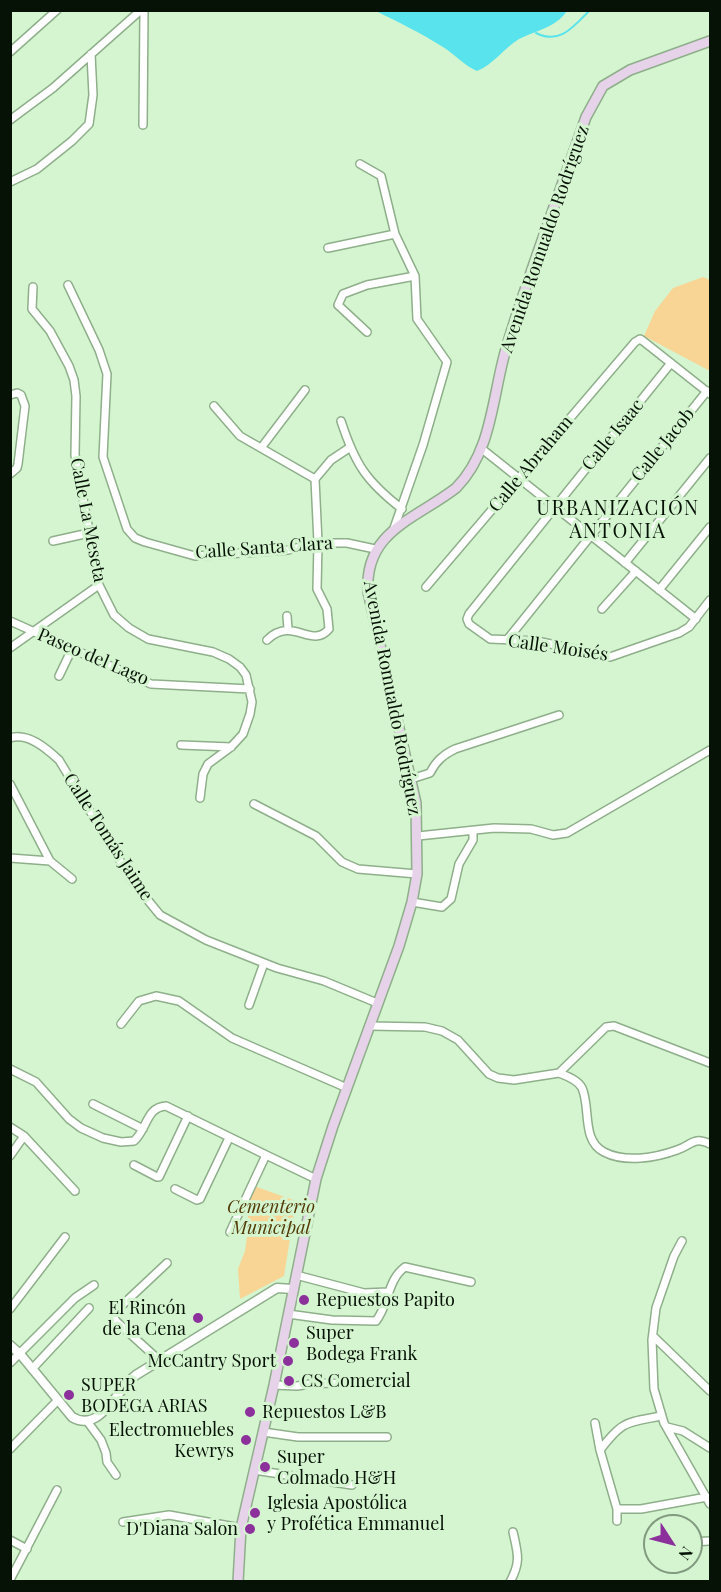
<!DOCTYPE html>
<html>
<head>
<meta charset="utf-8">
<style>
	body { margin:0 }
	#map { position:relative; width:721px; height:1592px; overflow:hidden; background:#d4f5d0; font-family:"Playfair Display",serif }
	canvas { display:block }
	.frame { position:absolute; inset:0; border:12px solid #071206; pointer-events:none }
	.north { position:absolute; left:643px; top:1514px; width:60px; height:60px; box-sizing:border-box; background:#d4f5d0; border:2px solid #829a7f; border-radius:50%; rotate:126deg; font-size:16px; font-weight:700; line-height:24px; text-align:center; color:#071206 }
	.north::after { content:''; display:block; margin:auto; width:21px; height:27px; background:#8c309b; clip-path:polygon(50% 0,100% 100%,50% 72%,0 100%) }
</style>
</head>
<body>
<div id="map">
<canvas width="721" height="1592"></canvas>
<div class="frame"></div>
<div class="north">N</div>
</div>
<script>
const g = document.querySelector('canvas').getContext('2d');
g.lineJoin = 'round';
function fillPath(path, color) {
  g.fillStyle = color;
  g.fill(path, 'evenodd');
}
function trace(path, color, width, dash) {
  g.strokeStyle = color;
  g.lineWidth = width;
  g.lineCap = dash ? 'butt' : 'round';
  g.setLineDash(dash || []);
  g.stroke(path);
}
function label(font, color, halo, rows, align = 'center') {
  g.font = font + ' "Playfair Display",serif';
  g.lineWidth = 6;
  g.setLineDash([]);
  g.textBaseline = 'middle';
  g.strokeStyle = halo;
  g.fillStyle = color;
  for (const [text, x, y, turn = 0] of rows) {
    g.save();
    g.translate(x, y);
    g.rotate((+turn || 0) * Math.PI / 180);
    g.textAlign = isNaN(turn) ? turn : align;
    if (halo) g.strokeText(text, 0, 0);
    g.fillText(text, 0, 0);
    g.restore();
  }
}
fillPath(new Path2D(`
	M703,277L710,280V371L644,336L655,311L673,288Z
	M254,1186L296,1201L284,1276L240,1299L238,1269L245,1251L248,1229V1206Z`), '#f8d594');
fillPath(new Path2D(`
	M376,11H567C555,28 537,30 519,39C504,48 493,65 477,71C465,66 454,54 443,47C421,33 398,22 376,11Z`), '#58e3ed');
trace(new Path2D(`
	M536,33C560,45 573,27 590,10`), '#58e3ed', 2);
const minor = new Path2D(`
	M10,52L57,10
	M10,120L53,88L141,10
	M143,125L144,10
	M360,164L381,176L395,234L415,276L417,319L447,362L423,445L393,531
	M10,182L37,169L72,141L89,124L93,95L91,54
	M328,248L395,234
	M68,285L99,350L107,374L103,457L127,529L135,538L145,542L195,556L288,550L318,543H347L375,549
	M33,287L32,309L50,331L69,366L74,380L76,396L75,455L99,585L114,615L129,628L148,639L213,652L229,659L240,667L246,675L252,702L250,714L243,734L231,747L208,764L203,774L200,798
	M367,332L338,305L343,294L367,285L415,276
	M671,363L469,614L467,619L469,624L490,639L537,641L610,657L679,633L689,627L710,600
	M10,395L17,393L21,395L25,406L18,464L17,468L10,474
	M214,406L240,436L315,479
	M341,421C355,464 366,481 402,509
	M261,448L305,390
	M482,449L696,619
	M53,541L89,533
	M625,563L710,458
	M426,587L635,342L640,339L643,341L710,394
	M659,590L710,527
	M602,609L636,571
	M287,616L288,629
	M10,621L151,684L250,689
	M267,640C293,615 311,650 329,629L327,609L317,589L318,543L315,479L331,460L349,448
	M507,640L707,391
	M10,648L99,585
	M59,676L72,649
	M10,738C28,732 47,749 59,760L133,882L160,915L206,940L277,968L324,981L377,1003
	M181,745L231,747
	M411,779L430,773C436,761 443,755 455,749L559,715
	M10,784L50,861
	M254,804L316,836L342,862L358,869L417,874
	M418,836L494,828L531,829L553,835L567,833L710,750
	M10,858L50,861L72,879
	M412,902L442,907L451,899L459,864L473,840V831
	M249,1005L264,963
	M121,1024L139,1001L156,996L179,1001L232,1038L347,1088
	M369,1026L425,1027L442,1031L458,1040L489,1074L498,1078L514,1080L559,1073L606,1027L614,1026L710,1063
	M10,1069L36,1082L69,1119L81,1128L103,1138L121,1142L134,1141C147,1130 146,1107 166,1106L266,1155L230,1232
	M559,1073C567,1076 578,1080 582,1088C591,1108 581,1140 604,1152C625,1163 655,1158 677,1150C692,1145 693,1136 710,1144
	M93,1104L143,1129
	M10,1127L24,1136L75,1191
	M266,1155L316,1179
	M10,1156L24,1136
	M134,1165L157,1177H159L188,1116
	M175,1189L197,1200L200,1199L229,1138
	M682,1241L674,1256L656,1308L652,1340L654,1389L664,1423L710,1504
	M296,1275L364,1293L388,1292
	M10,1309L65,1237
	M288,1314L332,1320L376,1321C389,1305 387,1280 405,1267L471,1282
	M653,1336L710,1391
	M160,1361L116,1321L114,1317L117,1310L167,1263
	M10,1363L75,1298L94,1285
	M32,1369L89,1308
	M274,1385L297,1386L317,1383L367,1384
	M87,1421L101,1440L106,1453L107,1462L116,1475
	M595,1423L600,1450L617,1509V1521
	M667,1427L683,1431L710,1448
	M263,1432L298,1437H387
	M10,1449L58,1400
	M600,1450C623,1420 626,1423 661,1416
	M254,1470L352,1485
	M617,1509H641L707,1497
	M123,1522L169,1515L241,1528
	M10,1540L27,1549
	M691,1542L710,1541
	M10,1580L57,1490
	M510,1582C521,1562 518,1554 513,1532`);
const tertiary = new Path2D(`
	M10,1345L21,1355L72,1417C100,1434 117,1389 136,1375L277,1288L293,1289`);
const secondary = new Path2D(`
	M238,1582L241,1528L274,1385L316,1179L333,1126L399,946L412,902L417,874L416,803L368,592C364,531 416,519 456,488C494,450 492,391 508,342C531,267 560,192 586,117L603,86L630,70L710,41`);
trace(minor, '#8faf8b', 10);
trace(tertiary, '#8faf8b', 11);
trace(secondary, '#8faf8b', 12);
trace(minor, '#fff', 7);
trace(tertiary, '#fff', 8);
trace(secondary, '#e6d2e9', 9);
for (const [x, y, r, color] of [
	[304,1300,6,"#8c309b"],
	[198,1318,6,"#8c309b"],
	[294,1343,6,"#8c309b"],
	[288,1361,6,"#8c309b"],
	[289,1381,6,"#8c309b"],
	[69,1395,6,"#8c309b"],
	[250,1412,6,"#8c309b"],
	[246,1440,6,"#8c309b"],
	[265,1467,6,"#8c309b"],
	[255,1513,6,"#8c309b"],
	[250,1529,6,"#8c309b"]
]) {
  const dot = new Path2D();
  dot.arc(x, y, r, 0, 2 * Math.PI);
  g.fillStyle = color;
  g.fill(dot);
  trace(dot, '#d4f5d0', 2);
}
label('18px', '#071206', '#d4f5d0', [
	["Avenida Romualdo Rodríguez",545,239,-71],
	["Calle Isaac",613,435,-51],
	["Calle Jacob",663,445,-51],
	["Calle Abraham",531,464,-50],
	["Calle La Meseta",88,520,79],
	["Calle Santa Clara",264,548,-4],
	["Calle Moisés",558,648,8],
	["Paseo del Lago",93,657,23],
	["Avenida Romualdo Rodríguez",392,698,79],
	["Calle Tomás Jaime",108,837,57]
]);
label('italic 18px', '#523b07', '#d4f5d0', [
	["Cementerio",271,1207],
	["Municipal",271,1228]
]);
label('18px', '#071206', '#d4f5d0', [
	["Repuestos Papito",316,1300],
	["El Rincón",186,1308,"right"],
	["de la Cena",186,1329,"right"],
	["Super",306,1333],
	["Bodega Frank",306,1354],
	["McCantry Sport",276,1361,"right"],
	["CS Comercial",301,1381],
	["SUPER",81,1385],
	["BODEGA ARIAS",81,1406],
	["Repuestos L&B",262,1412],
	["Electromuebles",234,1430,"right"],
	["Kewrys",234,1451,"right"],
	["Super",277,1457],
	["Colmado H&H",277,1478],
	["Iglesia Apostólica",267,1503],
	["y Profética Emmanuel",267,1524],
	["D'Diana Salon",238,1529,"right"]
], 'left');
g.letterSpacing = '1.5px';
label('20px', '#071206', '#d4f5d0', [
	["URBANIZACIÓN",618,509],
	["ANTONIA",618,532]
]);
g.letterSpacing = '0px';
</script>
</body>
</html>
